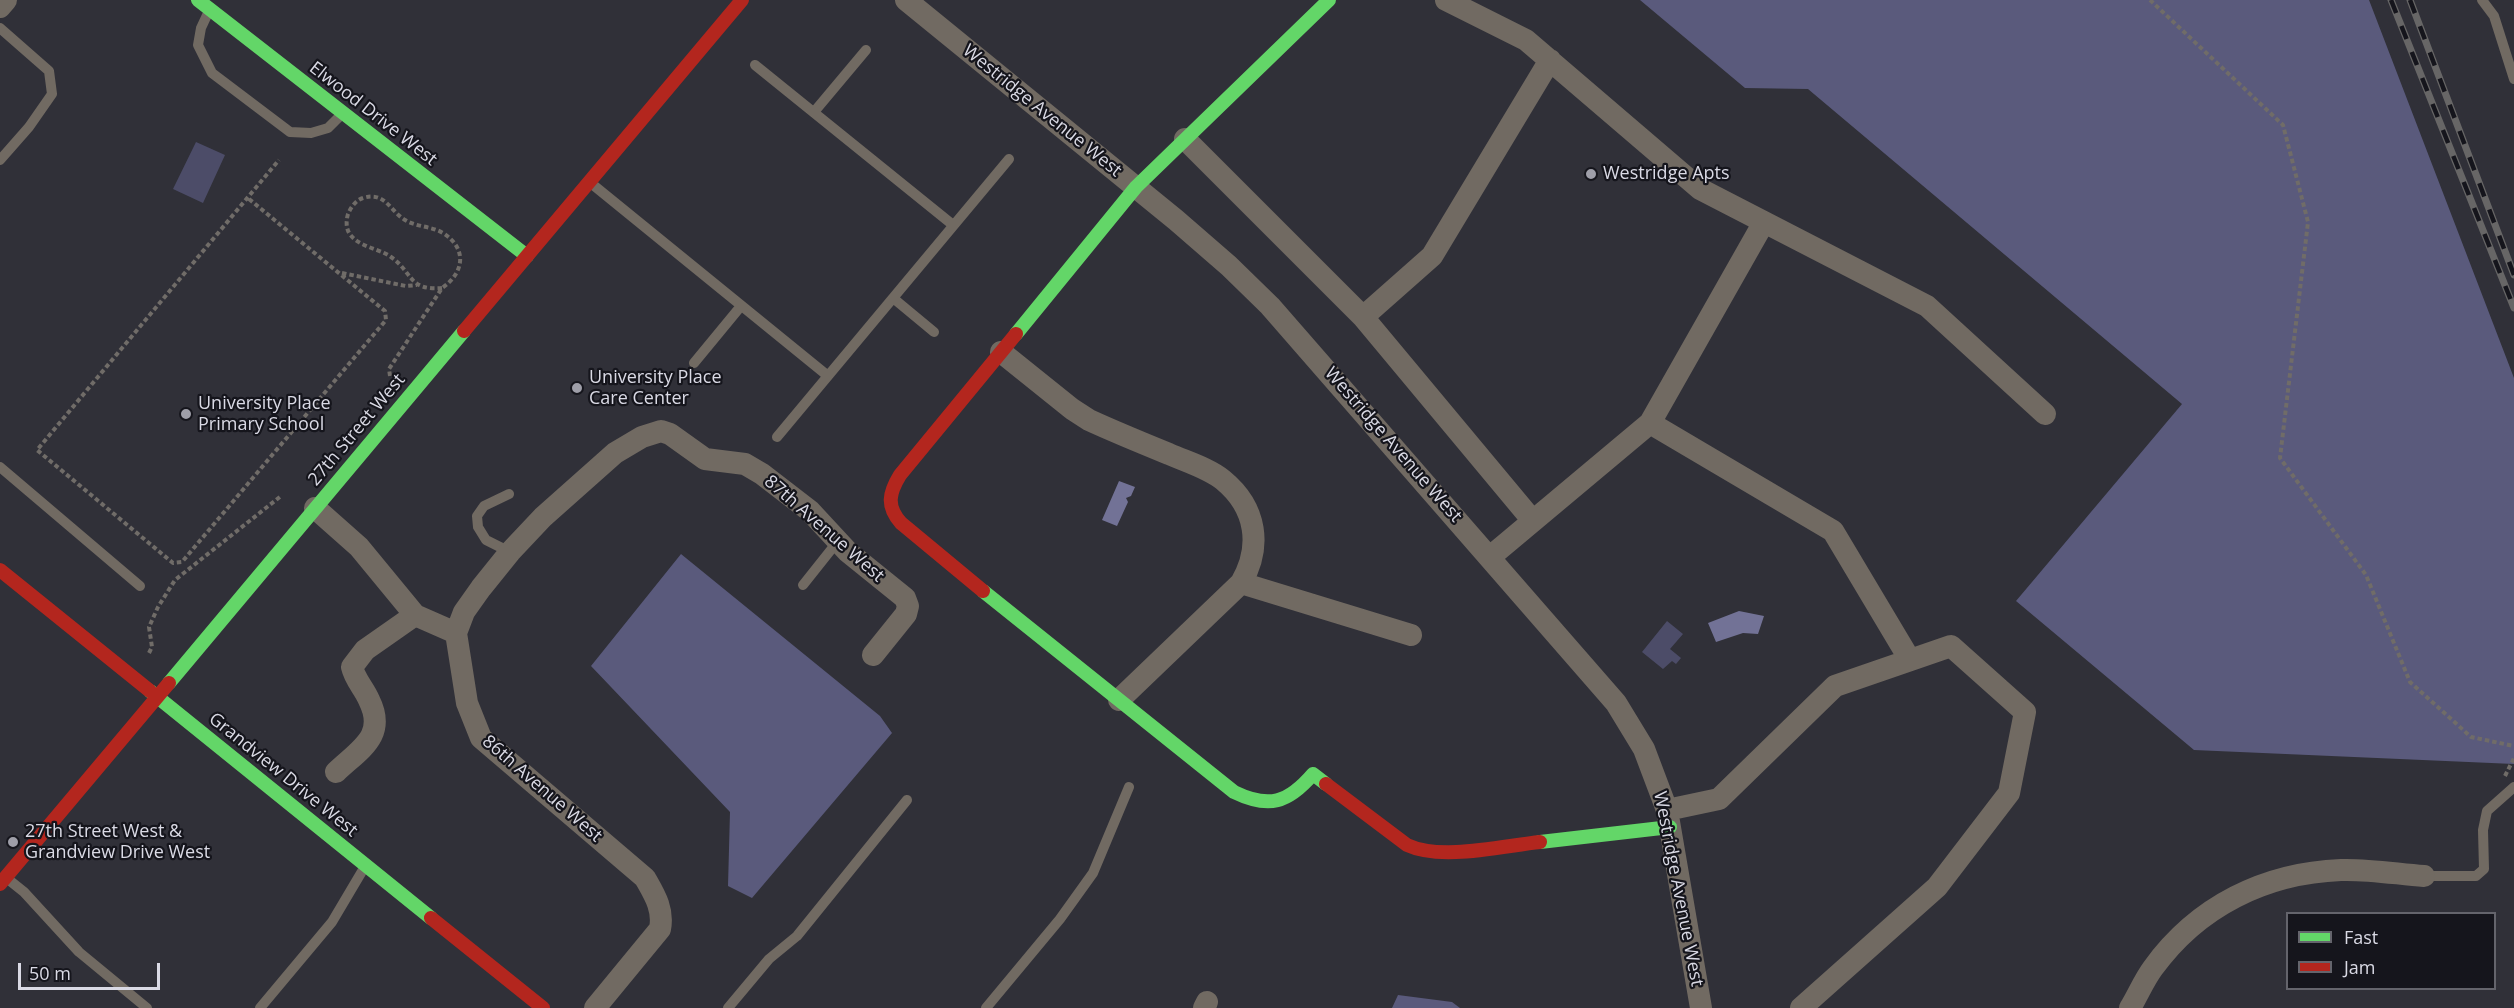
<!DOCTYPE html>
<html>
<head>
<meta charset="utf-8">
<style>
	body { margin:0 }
	#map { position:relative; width:2514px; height:1008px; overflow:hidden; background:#303038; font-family:"Open Sans",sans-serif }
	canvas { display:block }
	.legend { position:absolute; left:2286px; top:912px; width:210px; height:78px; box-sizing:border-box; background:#15151c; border:2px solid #64646c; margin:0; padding:8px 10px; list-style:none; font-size:18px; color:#dadae5 }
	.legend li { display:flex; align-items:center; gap:12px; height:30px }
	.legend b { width:30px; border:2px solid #64646c }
	.scale { position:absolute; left:18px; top:963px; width:142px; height:27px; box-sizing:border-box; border:3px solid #dadae5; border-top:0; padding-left:8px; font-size:18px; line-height:21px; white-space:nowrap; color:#dadae5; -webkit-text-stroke:4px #15151c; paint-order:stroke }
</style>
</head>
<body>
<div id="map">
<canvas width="2514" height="1008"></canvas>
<ul class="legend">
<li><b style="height:8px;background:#63d668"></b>Fast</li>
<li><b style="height:8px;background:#b3261e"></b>Jam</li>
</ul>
<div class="scale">50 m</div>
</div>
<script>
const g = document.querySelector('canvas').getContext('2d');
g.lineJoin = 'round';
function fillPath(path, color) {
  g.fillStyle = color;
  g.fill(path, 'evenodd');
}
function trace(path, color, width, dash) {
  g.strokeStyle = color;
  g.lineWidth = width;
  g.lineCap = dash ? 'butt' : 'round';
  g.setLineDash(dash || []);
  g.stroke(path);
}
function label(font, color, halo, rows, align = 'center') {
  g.font = font + ' "Open Sans",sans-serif';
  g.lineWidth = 4.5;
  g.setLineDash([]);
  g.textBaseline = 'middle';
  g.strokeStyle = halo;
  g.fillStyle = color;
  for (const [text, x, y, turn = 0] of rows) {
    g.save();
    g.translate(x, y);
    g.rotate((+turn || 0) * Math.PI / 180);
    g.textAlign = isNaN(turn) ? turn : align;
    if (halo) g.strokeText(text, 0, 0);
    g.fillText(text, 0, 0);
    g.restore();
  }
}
fillPath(new Path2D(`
	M196,142L225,155L203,203L173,189Z
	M1667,621L1683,634L1670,649L1681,658L1676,664L1672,661L1663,669L1642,652Z`), '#4c4c68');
fillPath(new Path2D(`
	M1640,0H2369L2514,378V764L2194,750L2016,601L2182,404L1808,89L1745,88Z
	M681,554L880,716L892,733L752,898L728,886L730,812L591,666Z
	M1398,995L1452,1002L1460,1008H1392Z`), '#5a5a7c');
fillPath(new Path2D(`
	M1119,481L1135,487L1131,496L1126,498L1128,502L1117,526L1102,520Z
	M1739,611L1764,616L1758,634L1743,633L1716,642L1708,623Z`), '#727296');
trace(new Path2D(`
	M2150,0L2283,125L2308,222L2280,458L2366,575L2410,682L2471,737L2514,746
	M249,199L385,311L386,320L182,562L173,563L37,450L279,160
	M342,273L406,286L417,285
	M390,376L389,369L442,288C464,273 468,249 443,233C431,226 416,227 405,220C390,211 385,191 363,198C356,200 351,207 348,214C339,246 377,246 391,257C413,272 408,291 442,288
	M149,653L152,647L149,627L158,607L175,580L281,496
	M2505,776L2514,758`), '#706c68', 4, [4.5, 3]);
trace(new Path2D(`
	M2482,0L2494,16L2514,79
	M208,13L201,28L198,45L212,73L290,132L311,133L328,128L341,115
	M0,28L49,71L52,94L29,127L0,160
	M755,65L953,225
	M814,112L866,50
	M592,184L828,376
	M893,298L934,332
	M694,363L741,306
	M777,437L1009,159
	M0,467L140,586
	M509,494L484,506L477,516L478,527L486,540L510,552
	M803,585L838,541
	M2424,876H2476L2484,869L2483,830L2487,811L2514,787
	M9,880L24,892L79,952L147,1008
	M260,1008L332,922L364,868
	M728,1008L769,959L797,936L907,800
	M986,1008L1060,919L1093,873L1129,787`), '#716a62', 10);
trace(new Path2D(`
	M906,0L1176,220L1229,266L1270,306L1616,703L1644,749L1667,810L1701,1008
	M1446,0L1526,40L1700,189L1927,306L2045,414
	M0,7L6,0
	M1185,139L1363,317L1533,521L1650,423L1764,222
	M1363,317L1432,256L1550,60
	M1001,352L1072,409L1089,420C1115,432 1142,443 1169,454C1187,462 1208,468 1223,480C1257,508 1262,547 1241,583L1119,700
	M1650,423L1833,531L1910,660
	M315,508L359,547L415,615L456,633
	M1490,557L1533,521
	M1241,583L1411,635
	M456,633L464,612L481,588L510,552L543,517L615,453L642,437L661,431L670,434L705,459L745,464L762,474L810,511L848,552L905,598L908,606L906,614L873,655
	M456,633L467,703L481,738L645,878C654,894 664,909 660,929L595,1008
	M336,772C360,749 387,736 369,700C364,688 355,680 352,667L365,650L415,615
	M1667,810L1719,799L1835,686L1951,646L2025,712L2009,793L1937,887L1801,1008
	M1204,1008L1207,1002
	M2130,1008C2138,995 2144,980 2153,968C2198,906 2265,873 2341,870C2368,869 2397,874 2424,876`), '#716a62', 22);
trace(new Path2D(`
	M198,0L527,256
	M1016,334L1136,187L1329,0
	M983,591L1234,792C1269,809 1288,803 1313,774L1326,784
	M169,683L464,331
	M150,691L431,918
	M1540,842L1670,827`), '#63d668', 14);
trace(new Path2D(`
	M464,331L742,0
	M0,570L150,691
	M983,591L901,523C886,506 889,493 900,475L1016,334
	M1326,784L1407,845C1441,861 1502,846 1540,842
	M0,884L169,683
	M431,918L543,1008`), '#b3261e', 14);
const rail = new Path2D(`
	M2391,0L2514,308
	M2410,0L2514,275`);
trace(rail, '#676666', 7);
trace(rail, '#15151c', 4.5, [14]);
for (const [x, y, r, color] of [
	[1591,174,6,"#9e9ea8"],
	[577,388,6,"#9e9ea8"],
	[186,414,6,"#9e9ea8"],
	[13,842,6,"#9e9ea8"]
]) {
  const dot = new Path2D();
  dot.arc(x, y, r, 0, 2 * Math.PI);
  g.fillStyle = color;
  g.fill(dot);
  trace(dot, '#15151c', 2);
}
label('18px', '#dadae5', '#15151c', [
	["Westridge Avenue West",1042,111,39],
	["Elwood Drive West",373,114,38],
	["27th Street West",357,430,-50],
	["Westridge Avenue West",1393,445,49],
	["87th Avenue West",824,529,41],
	["Grandview Drive West",283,775,39],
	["86th Avenue West",542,789,41],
	["Westridge Avenue West",1678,889,79]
]);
label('18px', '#dadae5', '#15151c', [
	["Westridge Apts",1603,174],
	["University Place",589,378],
	["Care Center",589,399],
	["University Place",198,404],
	["Primary School",198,425],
	["27th Street West &",25,832],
	["Grandview Drive West",25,853]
], 'left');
</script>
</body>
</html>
